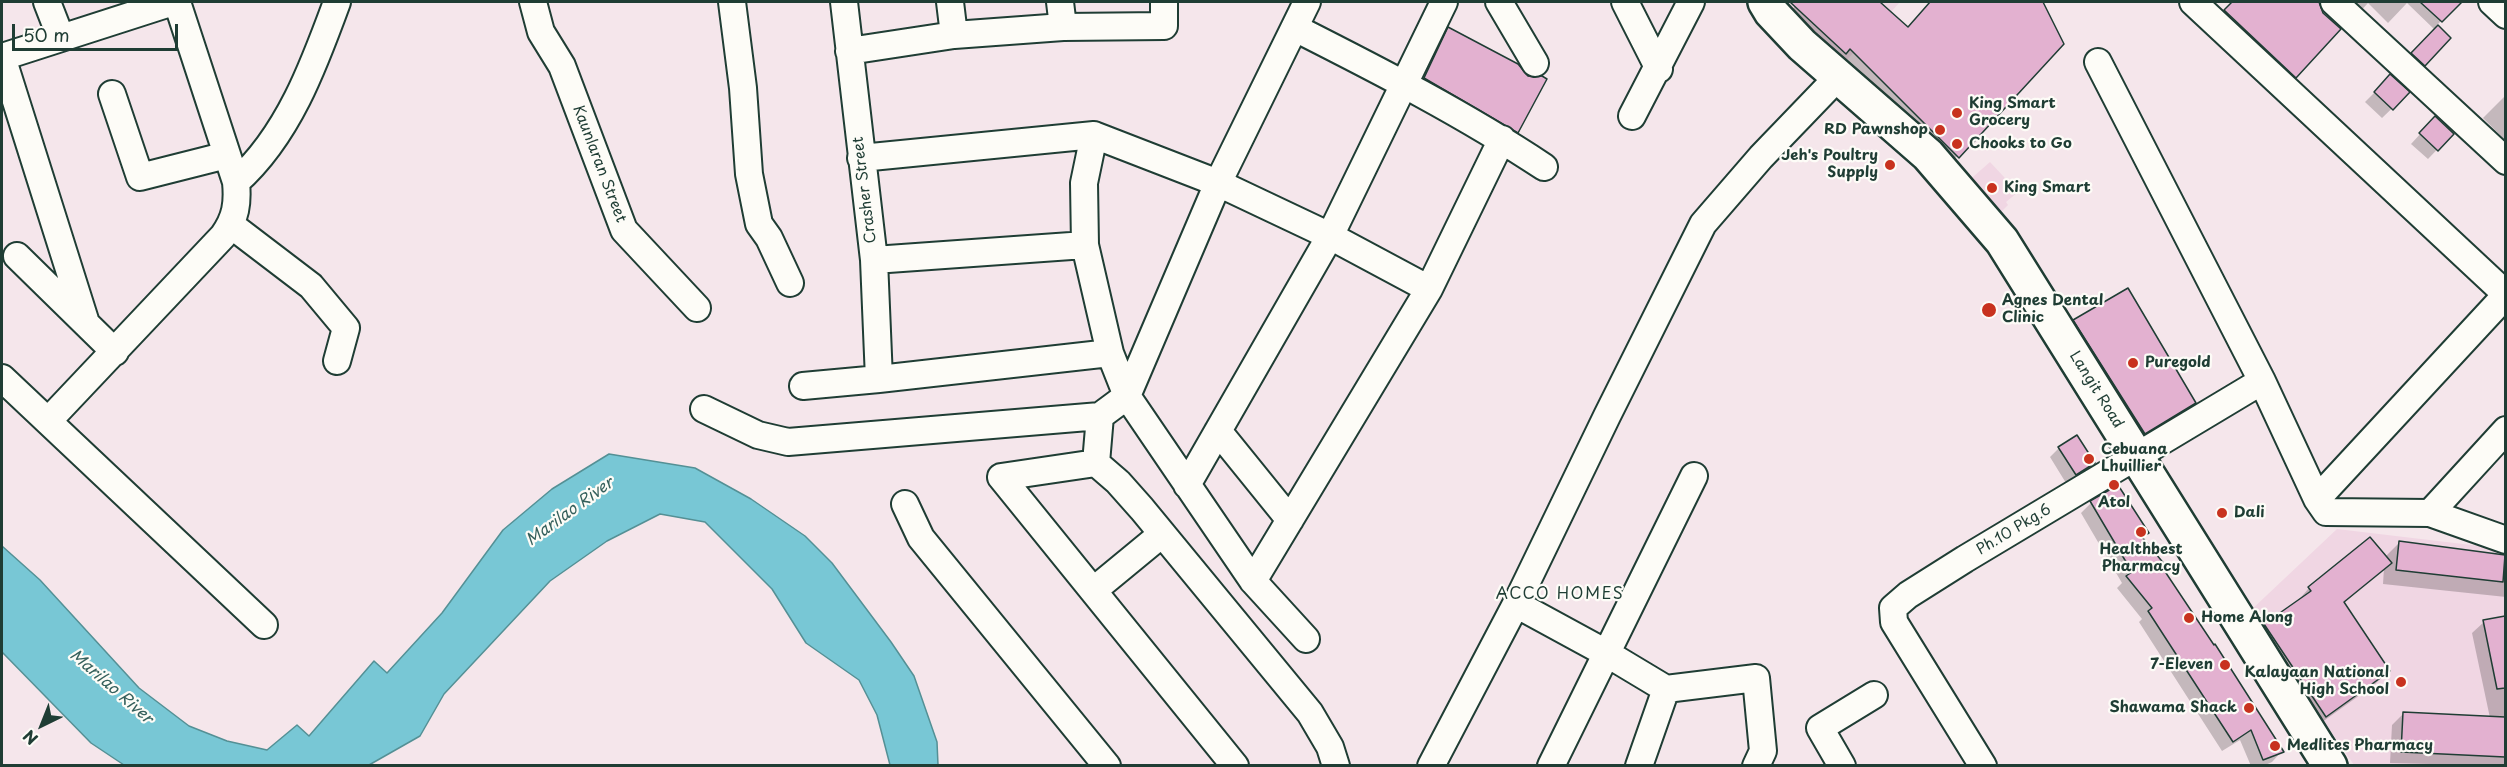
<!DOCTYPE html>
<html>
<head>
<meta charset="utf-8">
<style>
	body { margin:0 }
	#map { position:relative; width:2507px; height:767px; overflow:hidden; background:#f5e6eb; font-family:"Playpen Sans",sans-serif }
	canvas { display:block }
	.frame { position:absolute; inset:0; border:3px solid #1f3d34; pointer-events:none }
	.north { position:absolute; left:12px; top:695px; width:60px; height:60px; -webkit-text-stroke:4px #fdfcf7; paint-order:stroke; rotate:223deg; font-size:16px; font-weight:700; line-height:24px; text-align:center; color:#1f3d34 }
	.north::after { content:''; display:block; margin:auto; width:21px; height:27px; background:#1f3d34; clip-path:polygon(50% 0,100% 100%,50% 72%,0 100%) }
	.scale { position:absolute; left:12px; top:24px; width:166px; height:27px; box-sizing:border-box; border:3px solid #1f3d34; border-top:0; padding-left:8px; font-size:18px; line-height:21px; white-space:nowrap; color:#1f3d34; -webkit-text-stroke:4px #fdfcf7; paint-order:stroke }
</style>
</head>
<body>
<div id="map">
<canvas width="2507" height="767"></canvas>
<div class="frame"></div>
<div class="north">N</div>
<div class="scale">50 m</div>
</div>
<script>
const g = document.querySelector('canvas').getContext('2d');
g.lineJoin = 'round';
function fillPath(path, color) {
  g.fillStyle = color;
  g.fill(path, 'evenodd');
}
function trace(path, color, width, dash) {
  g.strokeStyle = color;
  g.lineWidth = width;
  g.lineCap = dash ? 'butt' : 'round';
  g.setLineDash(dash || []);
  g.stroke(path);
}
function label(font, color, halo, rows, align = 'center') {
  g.font = font + ' "Playpen Sans",sans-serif';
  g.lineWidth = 4.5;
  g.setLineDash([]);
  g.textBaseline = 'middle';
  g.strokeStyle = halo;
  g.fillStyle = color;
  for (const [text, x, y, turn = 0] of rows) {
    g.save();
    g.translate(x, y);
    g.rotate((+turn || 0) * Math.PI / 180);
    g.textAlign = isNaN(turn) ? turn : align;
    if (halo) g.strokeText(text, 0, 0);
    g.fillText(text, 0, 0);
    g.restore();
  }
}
fillPath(new Path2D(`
	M1783,2H1900L1846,61Z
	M1990,162L2018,192L2006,202L2008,205L1997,216L1966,183Z
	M2337,529L2505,549V765H2354L2249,612Z`), '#f0d6e3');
const water = new Path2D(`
	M609,454L695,468L751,499L805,536L832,563L891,642L914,676L937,742L938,765H890L877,715L859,680L806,643L772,589L705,522L660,514L607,541L550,581L444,694L420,736L369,765H124L91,743L2,652V546L40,580L139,688L189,726L227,741L267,750L297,725L309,736L374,661L387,673L442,613L503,530L552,489Z`);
fillPath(water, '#78c7d5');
trace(water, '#549095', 1.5);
fillPath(new Path2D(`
	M1799,2H1878L1907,28L1930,2H2041L2062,44L1944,170L1781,21Z
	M2234,2H2318V8L2339,29L2290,82L2220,16Z
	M2340,2H2460L2436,26L2449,38L2414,74L2403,63L2435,30L2407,3L2388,23L2368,3L2358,14Z
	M1449,29L1517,132L1513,136L1420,83L1444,33Z
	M2390,77L2408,93L2382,118L2365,102Z
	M2506,95V141L2483,118Z
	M2435,118L2452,134L2428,159L2411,144Z
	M2074,321L2194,403L2180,417L2130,447L2060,335ZM2180,411V415L2139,439L2137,436Z
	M2059,448L2093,463L2084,473L2066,483L2050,457Z
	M2091,503L2147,533L2142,538L2282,751L2272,762L2263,766H2251L2240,740L2222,751L2139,622L2142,619L2117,588L2122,583L2081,513Z
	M2399,543L2506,556V597L2383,584L2384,568L2343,604L2388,671L2374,685L2311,730L2251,640L2265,626L2296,603L2309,588L2385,557Z
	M2506,617V766L2390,763L2392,725L2403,714L2490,718L2472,633L2484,622Z`), '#0003');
const building = new Path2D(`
	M1790,2H1880L1908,27L1930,2H2043L2064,44L1959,158L1850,49L1846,54Z
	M2232,2H2319L2323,13L2341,29L2296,78L2224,10Z
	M2420,2H2462L2442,22Z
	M2438,25L2451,38L2425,66L2411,53Z
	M1448,27L1518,64L1528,76H1542L1547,79L1518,133L1424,78Z
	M2390,74L2410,92L2393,110L2374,92Z
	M2435,116L2454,134L2438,151L2419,133Z
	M2128,288L2196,403L2145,434L2073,320Z
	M2077,435L2095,463L2076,475L2058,447Z
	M2118,485L2149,533L2142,537L2170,571L2166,573L2214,645L2215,644L2284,752L2263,760L2251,730L2233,742L2148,611L2152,608L2126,576L2132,572L2090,501Z
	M2370,537L2392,563L2344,602L2390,671L2326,717L2264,624L2311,591L2308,587Z
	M2399,541L2505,555L2503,582L2396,570Z
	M2505,616V688L2497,689L2483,620Z
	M2403,712L2505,717V757L2401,752Z`);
fillPath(building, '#e3b1d0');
trace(building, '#1f3d34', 1.5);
const minor = new Path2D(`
	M47,2L61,38
	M533,2L541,32L562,66L624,230L697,308
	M732,2L743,88L749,174L759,224L769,238L790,283
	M844,2L874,260L879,379
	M950,2L954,35
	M1060,2L1063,27
	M1499,2L1535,63
	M1625,2L1659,69
	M2193,2L2506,294
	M2334,2L2506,161
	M2492,2L2506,15
	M1295,28C1380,71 1464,114 1544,167
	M849,51L954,35L1063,27L1164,26V2
	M2,57L85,320
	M2,57L173,2
	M2098,62L2262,381L2317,499L2326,512L2430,513L2506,540
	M112,94L140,177L227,155
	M1632,116L1691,2
	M1094,135L1084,183L1085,245L1110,353L1127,396L1253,581L1306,639
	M861,158L1094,135L1218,183L1330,236L1429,289
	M236,182C288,136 314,65 337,2
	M231,225L311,286L346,328L337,361
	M17,256L115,352
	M874,260L1085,245
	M2,378L264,625
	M803,386L879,379L1110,353
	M704,409L758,435L788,442L1100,416
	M49,420L223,236C236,218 238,203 236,182L177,2
	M1218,431L1290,520
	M1096,463L1100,416L1127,396L1218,183L1307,2
	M1001,477L1096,463L1118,482L1142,509L1310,713L1330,747L1336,766
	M1001,477L1235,766
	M1187,485L1330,236L1444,2
	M2317,499L2506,295
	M905,504L921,538L1107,766
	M2430,513L2506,430
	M1253,581L1429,289L1502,139
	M1094,590L1162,534
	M1516,604L1606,653L1666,689L1756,678L1763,751L1756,766
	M1431,766L1516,604L1607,416L1703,224L1761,157L1838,77
	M1551,766L1694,476
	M1639,766L1666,689
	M1842,766L1820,728L1874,695
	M1983,766L1894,622L1893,608L1908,595L1965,559L2262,381`);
const secondary = new Path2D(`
	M1765,2L1771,12L1802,45L1928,155L2002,241L2330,766`);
trace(minor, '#1f3d34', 30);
trace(secondary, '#1f3d34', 38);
trace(minor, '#fdfcf7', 26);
trace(secondary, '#fdfcf7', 33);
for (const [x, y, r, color] of [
	[1957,113,6,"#c8321e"],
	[1940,130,6,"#c8321e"],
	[1957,144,6,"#c8321e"],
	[1890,165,6,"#c8321e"],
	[1992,188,6,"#c8321e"],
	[1989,310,8,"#c8321e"],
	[2133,363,6,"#c8321e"],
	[2089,459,6,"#c8321e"],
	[2114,485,6,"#c8321e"],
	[2222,513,6,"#c8321e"],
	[2141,532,6,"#c8321e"],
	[2189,618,6,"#c8321e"],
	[2225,665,6,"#c8321e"],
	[2401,682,6,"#c8321e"],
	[2249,708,6,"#c8321e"],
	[2275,746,6,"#c8321e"]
]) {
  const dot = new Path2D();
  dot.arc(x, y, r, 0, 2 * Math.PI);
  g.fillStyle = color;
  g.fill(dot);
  trace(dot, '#fdfcf7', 2);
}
label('bold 15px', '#1f3d34', '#fdfcf7', [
	["King Smart",1969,104],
	["Grocery",1969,121],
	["RD Pawnshop",1928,130,"right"],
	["Chooks to Go",1969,144],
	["Jeh's Poultry",1878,156,"right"],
	["Supply",1878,173,"right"],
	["King Smart",2004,188],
	["Agnes Dental",2002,301],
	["Clinic",2002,318],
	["Puregold",2145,363],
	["Cebuana",2101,450],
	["Lhuillier",2101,467],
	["Atol",2114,503,"center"],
	["Dali",2234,513],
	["Healthbest",2141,550,"center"],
	["Pharmacy",2141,567,"center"],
	["Home Along",2201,618],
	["7-Eleven",2213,665,"right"],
	["Kalayaan National",2389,673,"right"],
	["High School",2389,690,"right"],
	["Shawama Shack",2237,708,"right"],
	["Medlites Pharmacy",2287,746]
], 'left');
label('15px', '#1f3d34', '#fdfcf7', [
	["Kaunlaran Street",599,164,69],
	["Crasher Street",865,190,-97],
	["Langit Road",2096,390,58],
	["Ph.10 Pkg.6",2014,530,-31]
]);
label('italic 16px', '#35605c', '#fdfcf7', [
	["Marilao River",570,512,-36],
	["Marilao River",111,687,41]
]);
g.letterSpacing = '1.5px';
label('16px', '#1f3d34', '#fdfcf7', [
	["ACCO HOMES",1560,595]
]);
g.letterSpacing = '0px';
</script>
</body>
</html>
